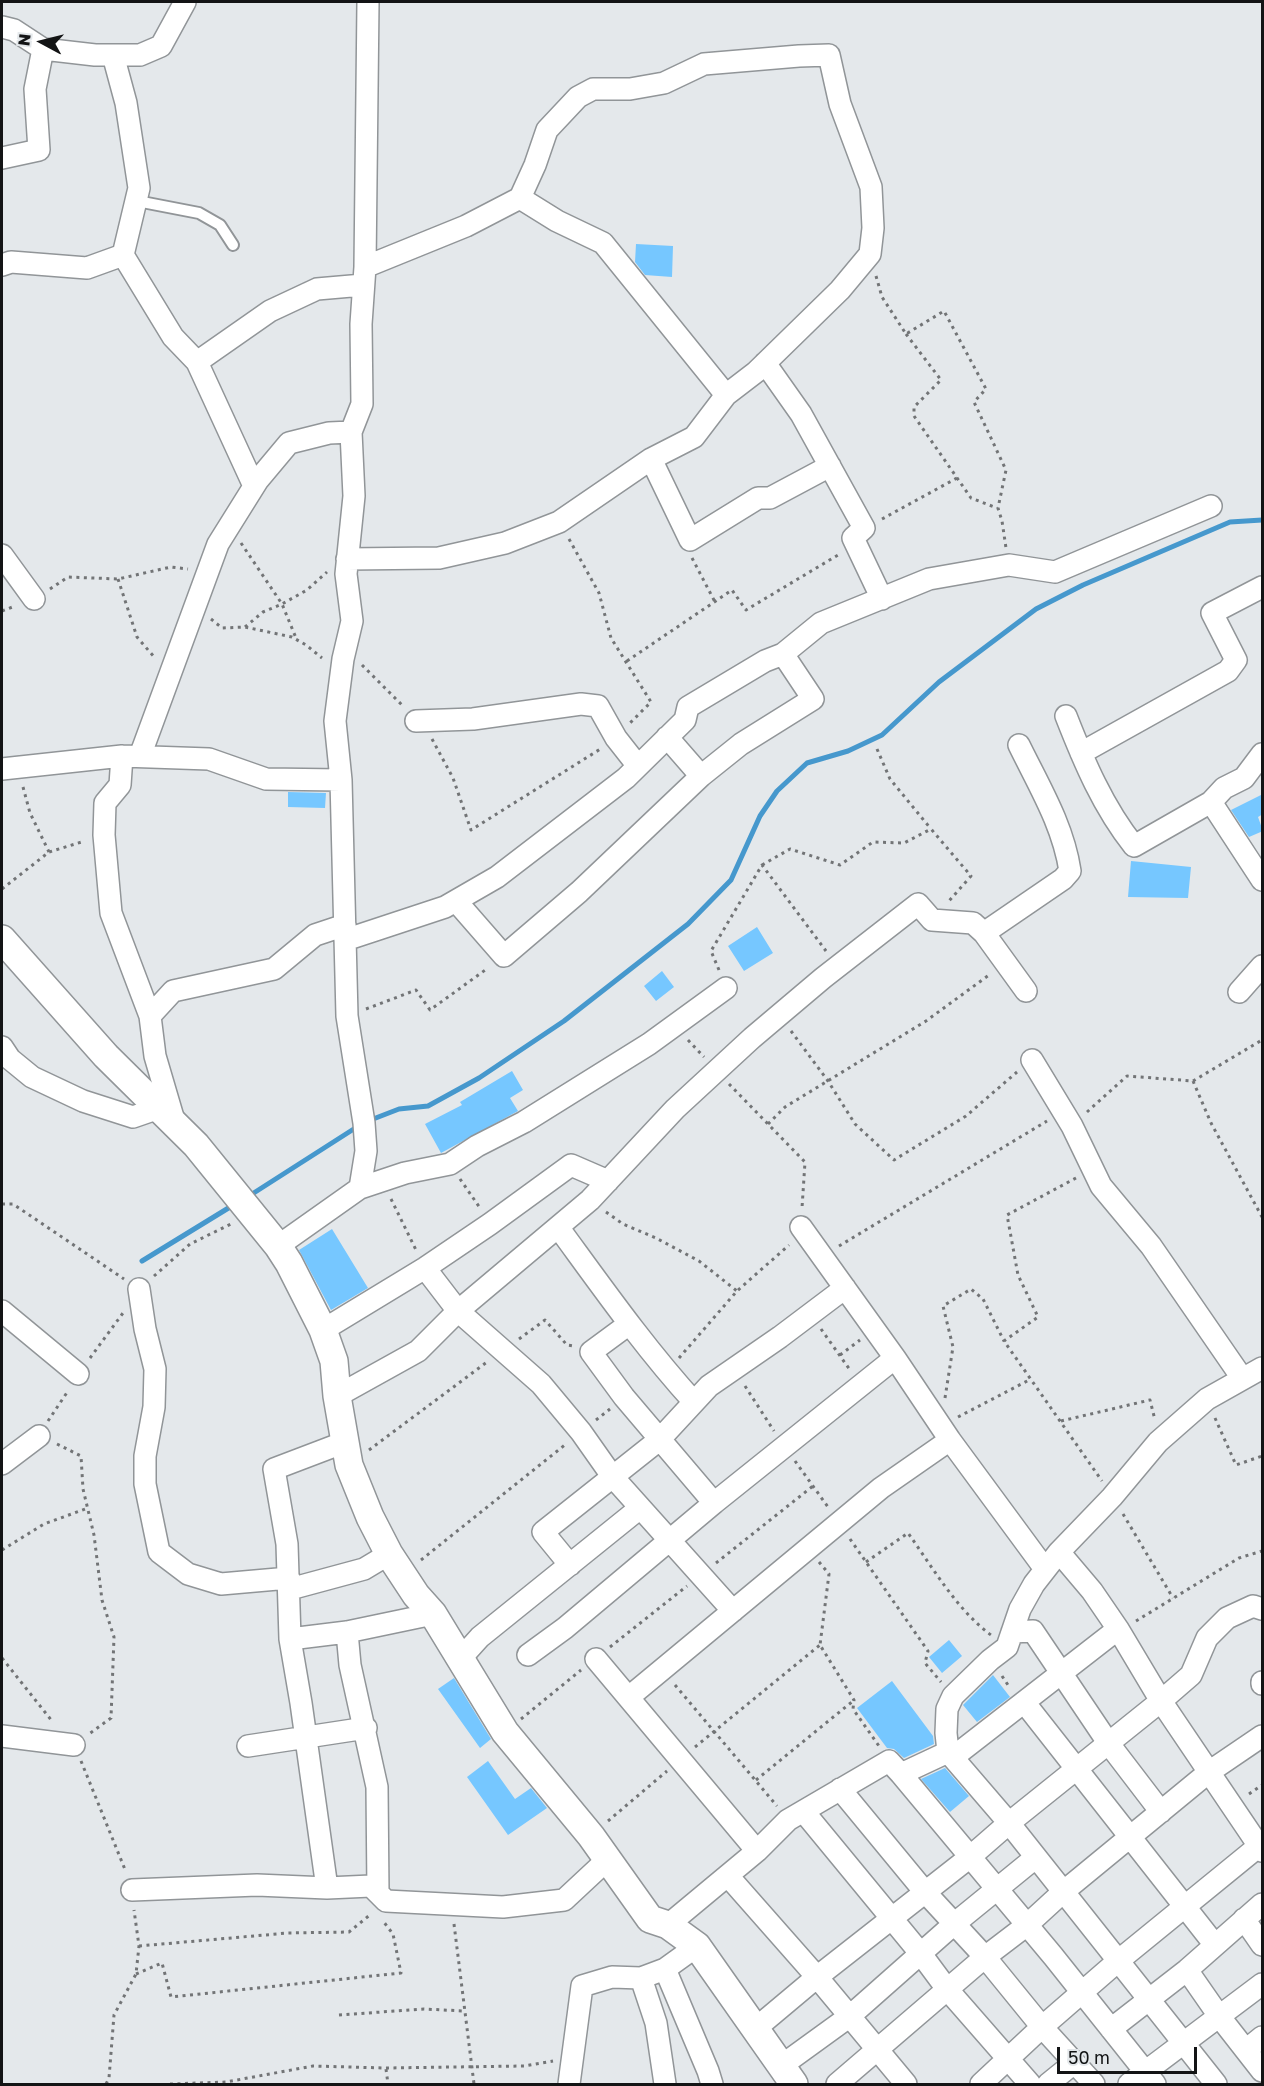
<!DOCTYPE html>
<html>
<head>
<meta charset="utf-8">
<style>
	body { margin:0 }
	#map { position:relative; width:1264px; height:2086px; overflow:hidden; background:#e4e8eb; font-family:"Golos Text",sans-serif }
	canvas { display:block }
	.frame { position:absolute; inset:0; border:3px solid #131415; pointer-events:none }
	.north { position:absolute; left:12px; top:12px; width:60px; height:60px; -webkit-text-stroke:4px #e4e8eb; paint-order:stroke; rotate:277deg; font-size:16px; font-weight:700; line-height:24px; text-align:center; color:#131415 }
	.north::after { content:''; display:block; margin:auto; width:21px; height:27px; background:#131415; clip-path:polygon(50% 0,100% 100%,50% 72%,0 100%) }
	.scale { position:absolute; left:1057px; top:2047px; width:140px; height:27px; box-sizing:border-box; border:3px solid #131415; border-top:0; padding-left:8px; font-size:18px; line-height:21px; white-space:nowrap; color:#131415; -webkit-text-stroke:4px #e4e8eb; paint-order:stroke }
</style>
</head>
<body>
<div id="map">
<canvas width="1264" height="2086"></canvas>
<div class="frame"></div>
<div class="north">N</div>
<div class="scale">50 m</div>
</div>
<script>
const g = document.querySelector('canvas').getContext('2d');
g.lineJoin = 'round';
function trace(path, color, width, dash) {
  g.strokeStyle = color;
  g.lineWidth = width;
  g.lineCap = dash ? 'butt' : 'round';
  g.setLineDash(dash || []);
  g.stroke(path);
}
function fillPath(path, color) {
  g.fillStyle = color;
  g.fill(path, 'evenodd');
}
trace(new Path2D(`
	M368,1121L399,1109L428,1106L479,1078L564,1021L688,924L731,880L760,816L777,791L807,763L848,751L882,735L939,682L1036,609L1083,585L1230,522L1262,520
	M249,1196L360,1125
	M142,1261L235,1204`), '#4698cd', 5);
fillPath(new Path2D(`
	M636,244L673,246L672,277L645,275L635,262Z
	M288,792L326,793L325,808L288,807Z
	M1263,794V814L1258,817L1263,831L1249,837L1231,810Z
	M1131,861L1191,867L1188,898L1128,897Z
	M757,927L773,953L744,971L728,946Z
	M662,971L674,987L656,1001L644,986Z
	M512,1071L523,1090L510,1098L518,1111L441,1153L425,1124L462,1105L460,1102Z
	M332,1229L368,1288L331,1310L299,1250Z
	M949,1640L962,1656L942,1673L929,1657Z
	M993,1675L1010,1697L977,1722L963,1705Z
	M454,1678L491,1739L480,1748L438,1689Z
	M892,1681L933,1736L934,1744L904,1758L894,1749L887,1748L857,1708Z
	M488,1761L515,1799L531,1788L547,1808L508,1835L467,1777Z
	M945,1768L969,1796L950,1812L921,1779Z`), '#76c7ff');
const service = new Path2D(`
	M137,201L199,213L220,225L233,245`);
const minor = new Path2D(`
	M2,27L14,30L43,49L95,55H140L161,46L185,2
	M113,55L126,103L139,188L123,255L173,337L197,362L254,486
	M2,158L39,150L35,89L43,49
	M520,198L557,221L603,243L726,395
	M2,265L11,262L87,268L123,255
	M197,362L270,311L317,289L363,285
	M765,363L801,414L864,528L853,538L882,599
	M651,459L690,540L758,498H770L830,466
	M2,555L34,599
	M347,559L439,558L505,543L559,522L651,459L694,437L726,395L756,372L840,290L870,254L873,228L871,187L840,104L829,55L799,56L704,64L664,83L630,89H593L578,97L547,130L535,165L520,198L466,226L365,267
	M1066,716C1084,762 1103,807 1134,846L1211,802L1224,788L1244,778L1262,754
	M416,721L473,719L581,704L598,706L616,738L638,766
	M667,737L701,776
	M1081,753L1228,671L1236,660L1212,613L1262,587
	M122,756L120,785L105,803L104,835L111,913L150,1016
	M140,756L218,544L258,480L289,443L329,433L351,432
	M2,769L122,756L209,759L266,779L341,780
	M1211,802L1262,880
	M456,901L504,956L579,892L701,776L741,744L813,699L783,654
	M984,933L1063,879L1070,871C1063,825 1039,786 1019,745
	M345,940L445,907L497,877L626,778L685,720L688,707L765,661L783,654L821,623L929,579L1009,565L1055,572L1211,506
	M1239,992L1262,966
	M2,1047L10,1059L32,1077L83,1101L133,1117L159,1108
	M1032,1060L1072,1126L1101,1186L1151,1246L1242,1378
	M175,1124L155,1056L150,1016L173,991L274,969L315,935L345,925
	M360,1188L366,1151L364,1123L347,1016L341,780L335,721L343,659L352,621L346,574L354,496L351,432L362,404L361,324L365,267L368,2
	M558,1227C602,1287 644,1347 694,1402
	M801,1227L895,1358L950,1440L1045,1569
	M278,1246L360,1188L405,1173L450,1164L477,1146L524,1122L649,1044L726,988
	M425,1268L458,1311L541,1384L581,1432L612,1476L733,1611
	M139,1289L145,1329L155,1369L154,1407L145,1456V1484L159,1552L188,1574L221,1584L289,1578
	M2,1311L78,1374
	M629,1324L591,1352L624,1397L714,1503
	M323,1330L425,1268L490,1224L571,1165L608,1181
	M337,1396L418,1351L458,1311L590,1200L675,1109L752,1038L823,978L918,904L932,920L973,923L984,933L1026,991
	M2,1464L39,1436
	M1059,1552L1092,1591L1118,1629L1161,1701L1259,1846
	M570,1565L543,1532L659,1440L709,1386L780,1337L845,1288
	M290,1589L364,1569L389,1554
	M347,1632L350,1665L377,1787L378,1893
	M1012,1632L1033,1631L1109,1744L1161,1812
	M290,1639L347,1632L433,1614
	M528,1655L565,1628L714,1503L895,1358
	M461,1658L480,1637L640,1508
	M596,1659L757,1851
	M1262,1682V1684
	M629,1697L881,1488L950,1440
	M1024,1702L1215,1945
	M2,1736L74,1745
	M248,1746L366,1728
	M901,1774L1053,1956L1155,2084
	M840,1789L925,1892L985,1957L1042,2027L1094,2084
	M804,1812L921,1954L947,1989L1030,2084
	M728,1876L817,1977L906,2084
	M327,1888L301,1703L290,1639L287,1544L274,1469L345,1442
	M132,1890L257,1885L327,1888L371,1886L386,1901L503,1907L564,1900L608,1859
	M1244,1919L1262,1945
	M668,1925L757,1851L788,1820L889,1761L901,1774L948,1752L961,1751L1118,1629
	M665,1969L708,2071L712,2084
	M1187,1970L1219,2016L1262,2071
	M641,1978L656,2023L665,2084
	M755,2029L817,1977L970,1857L1009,1823L1161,1701L1191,1675L1207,1638L1227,1618L1253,1606L1262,1609
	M1111,2029L1187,1970L1262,1904
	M1246,2050L1262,2037
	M781,2066L850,2016L954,1924L1035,1858
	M569,2084L582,1986L612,1977L641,1978L665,1969L697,1946
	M837,2084L985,1957L1027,1925L1063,1892L1209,1772L1262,1736
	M981,2084L1042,2027L1118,1961L1259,1846L1262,1851
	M1048,2084L1074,2063
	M1129,2084L1262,1984
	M1216,2084L1009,1823L948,1752L946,1733L947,1709L953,1696L990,1660L1007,1647L1020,1609L1034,1584L1059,1552L1112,1497L1158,1442L1207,1399L1262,1368`);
const tertiary = new Path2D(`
	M2,939L106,1056L196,1145L278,1246L289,1263L323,1330L334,1361L337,1396L349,1465L370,1517L389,1554L416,1595L433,1614L505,1732L591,1836L650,1919L668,1925L697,1946L794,2084`);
trace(service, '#919598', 14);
trace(minor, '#919598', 24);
trace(tertiary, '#919598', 30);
trace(new Path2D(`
	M876,276L882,297L906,334L944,311L986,389L974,402L1006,470L998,508L1002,521L1006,548
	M906,334L941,380L914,407V416L971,498L997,508
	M882,519L957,478
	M569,539L599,593L611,638L651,702L629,724
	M241,543L282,604L296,638
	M692,558L715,602
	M118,579L137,637L155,658
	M50,589L68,577L118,579L171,567L188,569
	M2,611L15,606
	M211,619L222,628L245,627L292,637L306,645L322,658
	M245,627L263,612L282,604L307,590L327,572
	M627,661L732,590L746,610L838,555
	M362,665L404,707
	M432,739L453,778L471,830L602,748
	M877,749L890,779L931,829
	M23,787L30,813L49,852
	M762,865L790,849L840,865L873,842L904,843L931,829L971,876L949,901
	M2,889L49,852L85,841
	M719,970L711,951L762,865L826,951
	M366,1009L416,990L430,1010L488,968
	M791,1031L828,1081L855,1124L894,1160L966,1116L1017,1072
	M688,1040L704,1057
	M1193,1081L1262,1040
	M729,1084L805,1162L802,1208
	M1087,1112L1127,1076L1193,1081L1211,1123L1262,1217
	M768,1124L785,1107L926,1021L989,975
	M1076,1178L1007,1215L1018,1275L1038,1317L1004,1341L1102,1481
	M460,1179L480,1208
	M391,1199L417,1252
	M2,1204H13L124,1279
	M606,1212L623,1224L656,1238L699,1261L737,1291
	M839,1246L1047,1121
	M154,1276L190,1244L233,1223
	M821,1329L850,1370
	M519,1339L545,1320L567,1345L573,1346
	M840,1355L860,1340
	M90,1358L123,1313
	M679,1358L737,1291L789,1245
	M745,1386L774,1431
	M945,1398L953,1347L943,1306L971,1289L983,1299L1004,1341
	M958,1417L1031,1379
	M1215,1418L1236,1465L1262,1456
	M596,1420L610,1409
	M48,1421L68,1391
	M1061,1421L1150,1400L1155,1420
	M57,1444L81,1456L83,1489L94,1535L102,1600L114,1637L111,1718L89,1734
	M369,1450L487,1362
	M795,1461L828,1507
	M1123,1514L1173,1598
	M850,1539L928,1651L925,1663L941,1682
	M2,1550L44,1524L88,1508
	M421,1560L566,1444
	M819,1562L829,1574L820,1645L854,1700L853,1709L879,1746
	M866,1562L908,1533C933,1568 957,1610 991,1635
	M716,1563L813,1486
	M1136,1621L1239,1558L1262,1551
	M610,1647L687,1586
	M2,1658L52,1721
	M1002,1676L1010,1688
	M675,1685L777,1806
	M521,1719L581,1670
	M695,1747L820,1645
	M81,1761L126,1872
	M756,1780L853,1701
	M1249,1794L1262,1785
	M608,1821L667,1771
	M454,1924L474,2084
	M139,1946L288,1933L349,1932L371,1914
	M136,1974L162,1963L171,1997L401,1973L393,1934L383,1921
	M339,2015L424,2009L464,2011
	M386,2069L388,2084
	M106,2084L109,2078L114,2015L136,1974L139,1946L134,1910
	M170,2084L226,2082L313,2066L385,2068L524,2066L553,2061`), '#727476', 3, [3, 4.5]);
trace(service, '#fff', 10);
trace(minor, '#fff', 21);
trace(tertiary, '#fff', 27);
</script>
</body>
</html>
